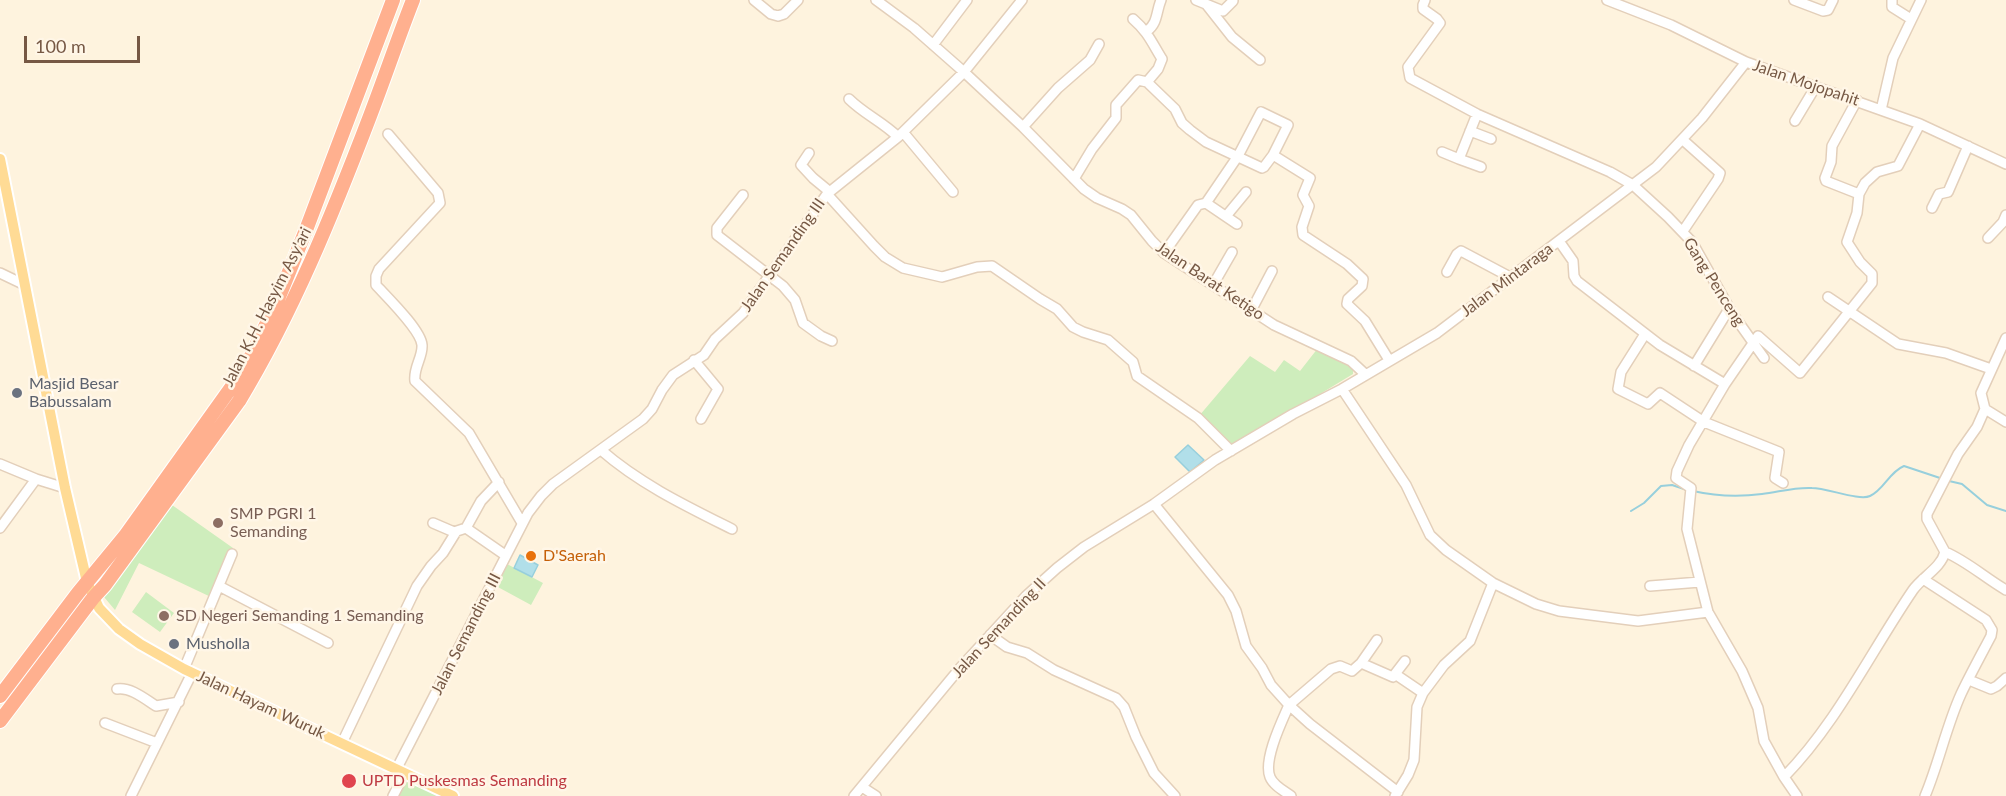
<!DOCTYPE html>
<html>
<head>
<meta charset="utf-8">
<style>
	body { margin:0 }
	#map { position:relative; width:2006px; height:796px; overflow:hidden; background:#fef3de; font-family:Lato,sans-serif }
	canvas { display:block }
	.scale { position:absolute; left:24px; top:36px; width:116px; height:27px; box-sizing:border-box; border:3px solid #765844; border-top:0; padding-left:8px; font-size:18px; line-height:21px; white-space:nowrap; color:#765844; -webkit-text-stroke:4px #fff6e7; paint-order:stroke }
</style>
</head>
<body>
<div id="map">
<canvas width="2006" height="796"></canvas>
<div class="scale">100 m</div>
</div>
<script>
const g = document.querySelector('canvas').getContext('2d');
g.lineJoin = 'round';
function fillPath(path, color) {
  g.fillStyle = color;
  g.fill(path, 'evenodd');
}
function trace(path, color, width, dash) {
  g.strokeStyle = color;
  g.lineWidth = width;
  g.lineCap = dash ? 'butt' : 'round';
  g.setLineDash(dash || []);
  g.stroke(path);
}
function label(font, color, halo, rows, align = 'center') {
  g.font = font + ' Lato,sans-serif';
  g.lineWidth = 5;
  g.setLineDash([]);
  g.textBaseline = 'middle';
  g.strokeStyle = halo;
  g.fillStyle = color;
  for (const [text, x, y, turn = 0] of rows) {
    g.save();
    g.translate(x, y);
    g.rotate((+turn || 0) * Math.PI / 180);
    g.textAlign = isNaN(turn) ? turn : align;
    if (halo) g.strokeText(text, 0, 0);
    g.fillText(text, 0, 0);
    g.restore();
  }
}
fillPath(new Path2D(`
	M1318,348L1346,361L1353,369V374L1231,448L1199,416L1250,356L1275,372L1284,360L1300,371Z
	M172,505L233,548L213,598L139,563L115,610L104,597Z
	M507,564L543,583L531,605L496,586Z
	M146,592L174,613L160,632L132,612Z
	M408,777L448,796H398Z`), '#ceedbc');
const water = new Path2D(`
	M1188,445L1204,460L1190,472L1175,457Z
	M520,555L538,565L532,577L514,568Z`);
fillPath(water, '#b1dfe9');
trace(water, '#97cfdc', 1.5);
trace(new Path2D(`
	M1949,481L1962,484L1987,505L2006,511
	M1693,491C1715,496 1739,497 1762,494C1779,492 1794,487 1812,488C1827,488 1859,501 1870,496C1884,490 1889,472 1904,466L1943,479
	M1631,511L1644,503L1661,486L1672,485L1687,490`), '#97cfdc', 2);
const minor = new Path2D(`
	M754,0L771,14L778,16L784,14L798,0
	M876,0L914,28L964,72L1023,127L1084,189L1097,198L1122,209L1131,215L1152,241L1164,253L1274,325L1351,361L1365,374
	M1196,0L1223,11L1233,1
	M1425,0L1423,5V9L1437,19L1440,23L1408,67L1410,78L1477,114L1610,172L1633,185L1668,217L1692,242L1732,313L1764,358
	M1607,0L1671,25L1746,62L1920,124L2006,164
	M1794,0L1823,11L1828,10L1833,0
	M1892,0V7L1911,19
	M1206,4L1232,37L1260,60
	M1133,19C1148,32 1152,43 1162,59L1158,69L1147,82L1175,109L1182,123L1190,130L1206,142L1262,168L1264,167L1273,155L1288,125L1261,112L1238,156L1206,203
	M1147,31C1158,23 1156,12 1161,0
	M933,45L967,0
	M849,99C864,114 883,122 898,137
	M1857,100L1832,146L1831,162L1825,178L1826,181L1859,194
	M1881,110L1893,58L1921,0
	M1795,121L1816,86
	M1023,127L1058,88L1090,60L1099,44
	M1470,131L1491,139
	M903,132L953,192
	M388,134L438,193L440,203L379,269L376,276V285C387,297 421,330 422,345C423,357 413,368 415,381L469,433L522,523
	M1442,152L1459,159L1477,114
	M809,153L801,165L813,178L830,192
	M1273,155L1310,178L1303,195L1309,206L1302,227L1303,235L1347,264L1363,279L1362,286L1348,299L1347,304L1365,321L1389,360
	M1459,159L1481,167
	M1074,179L1092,149L1116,118V105L1138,80L1147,82
	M827,194L874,246L885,257L903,268L942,277L977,267L992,266L1040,299L1057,309L1073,327L1083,332L1108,340L1133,362L1137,376L1198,418L1231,451
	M743,195L717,228V235L783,286L795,300L803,323L821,336L832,341
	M1932,208L1939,194L1948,192L1968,146
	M1227,215L1246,192
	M1683,231L1718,179L1720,173L1683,140
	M1988,238L2003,222L2006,215
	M1559,241L1573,261L1574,276L1577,281L1660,345L1725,384L1758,336L1800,373L1872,283V274L1860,262L1847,242L1857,213L1859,194L1865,183L1877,172L1898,166L1920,124
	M1164,253L1198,205L1206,203L1237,224
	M1447,272L1457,254L1461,251L1510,277
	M0,273L25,285
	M1213,285L1232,252
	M1828,297L1898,344L1946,353L1991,369
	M1252,309L1272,271
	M1645,334L1621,372L1618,389L1648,404L1660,393L1704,422L1779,452L1775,478L1783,483
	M694,360L718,389L701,419
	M1694,366L1729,309
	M1725,384L1689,445L1677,471L1676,478L1691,488L1687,529L1708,612L1742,671L1758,708L1764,741L1784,777
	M1342,389L1406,485L1430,535L1446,550L1493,583L1536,604L1559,611L1638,621L1708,612
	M1985,409L2006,422
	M601,450C640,484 686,506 732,529
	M0,464L36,479L65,488
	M1154,504L1228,595L1236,611L1246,646L1262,668L1271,685L1289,705L1331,669L1340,666L1352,671L1361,663L1393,677L1395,674L1423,693
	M433,523L454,532L466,528L481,501L499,482
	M0,528L36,479
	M466,528L505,555
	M1945,552C1967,561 1985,578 2006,590
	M1923,579L1986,620L1992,630L1991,636C1981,655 1970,675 1961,694C1946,727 1939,763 1925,796
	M219,586L328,643
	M1650,586L1700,582
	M990,635L1007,647L1027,653L1054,670L1116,698L1124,707L1136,737L1154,773L1175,796
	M1361,663L1377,640
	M184,669L232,554
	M1395,674L1405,661
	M1969,680L1991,689L1997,686L2006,678
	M117,689C131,687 145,699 156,706L179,702
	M105,723L157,743
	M342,743L417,586L431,566L443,553L456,532
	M397,768L528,513L541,496L553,484L643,419L652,409L662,390L673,375L704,355L715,339L743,313L827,194L898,137L964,72L1022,0
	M862,787L876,796
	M131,796L192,673
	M393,796L405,773
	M854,796L960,668L1026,596L1057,568L1084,547L1154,504L1215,460L1293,414L1342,389L1437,333L1656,167L1702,118L1746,62
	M1291,796C1284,791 1273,785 1270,777C1263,760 1282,721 1289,705L1310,724L1398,792
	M1395,796L1408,775L1414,760L1417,707L1423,693L1444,665L1470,641L1493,583
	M1797,796L1784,777C1837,723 1870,653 1913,590C1922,577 1941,568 1945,552L1927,519V514L1958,454L1977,427L1985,409L1981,393L2006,338`);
const major = new Path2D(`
	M0,159L65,488L87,582L99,608L119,629L140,644L184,669L453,796`);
const highway = new Path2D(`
	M0,696L78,593L125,536L233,385L251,356L276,304L306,230L393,0
	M0,721L93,598L105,585L239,401C293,312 333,213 370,116C385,77 398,38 413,0`);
trace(minor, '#e3cfba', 12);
trace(major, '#fff', 14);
trace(highway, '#fff', 16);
trace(minor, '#fff', 9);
trace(major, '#ffdb95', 10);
trace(highway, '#ffb08f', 14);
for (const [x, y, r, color] of [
	[17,393,6,"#6b7280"],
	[218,523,6,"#8d6e63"],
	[531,556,6,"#e8710a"],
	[164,616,6,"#8d6e63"],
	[174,644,6,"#6b7280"],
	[349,781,8,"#e0444e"]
]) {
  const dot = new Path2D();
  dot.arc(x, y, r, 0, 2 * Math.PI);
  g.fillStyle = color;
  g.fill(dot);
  trace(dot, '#fff6e7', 2);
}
label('16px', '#765844', '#fff6e7', [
	["Jalan Mojopahit",1806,83,19],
	["Jalan Semanding III",783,255,-55],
	["Jalan Mintaraga",1507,280,-37],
	["Jalan Barat Ketigo",1210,281,34],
	["Gang Penceng",1714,282,58],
	["Jalan K.H. Hasyim Asy'ari",267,307,-63],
	["Jalan Semanding II",999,628,-47],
	["Jalan Semanding III",466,634,-63],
	["Jalan Hayam Wuruk",261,705,25]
]);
label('16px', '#5b616d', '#fff6e7', [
	["Masjid Besar",29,384],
	["Babussalam",29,402],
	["Musholla",186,644]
], 'left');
label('16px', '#785e54', '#fff6e7', [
	["SMP PGRI 1",230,514],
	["Semanding",230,532],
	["SD Negeri Semanding 1 Semanding",176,616]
], 'left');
label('16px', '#c56008', '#fff6e7', [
	["D'Saerah",543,556]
], 'left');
label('16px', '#be3a42', '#fff6e7', [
	["UPTD Puskesmas Semanding",362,781]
], 'left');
</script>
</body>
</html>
